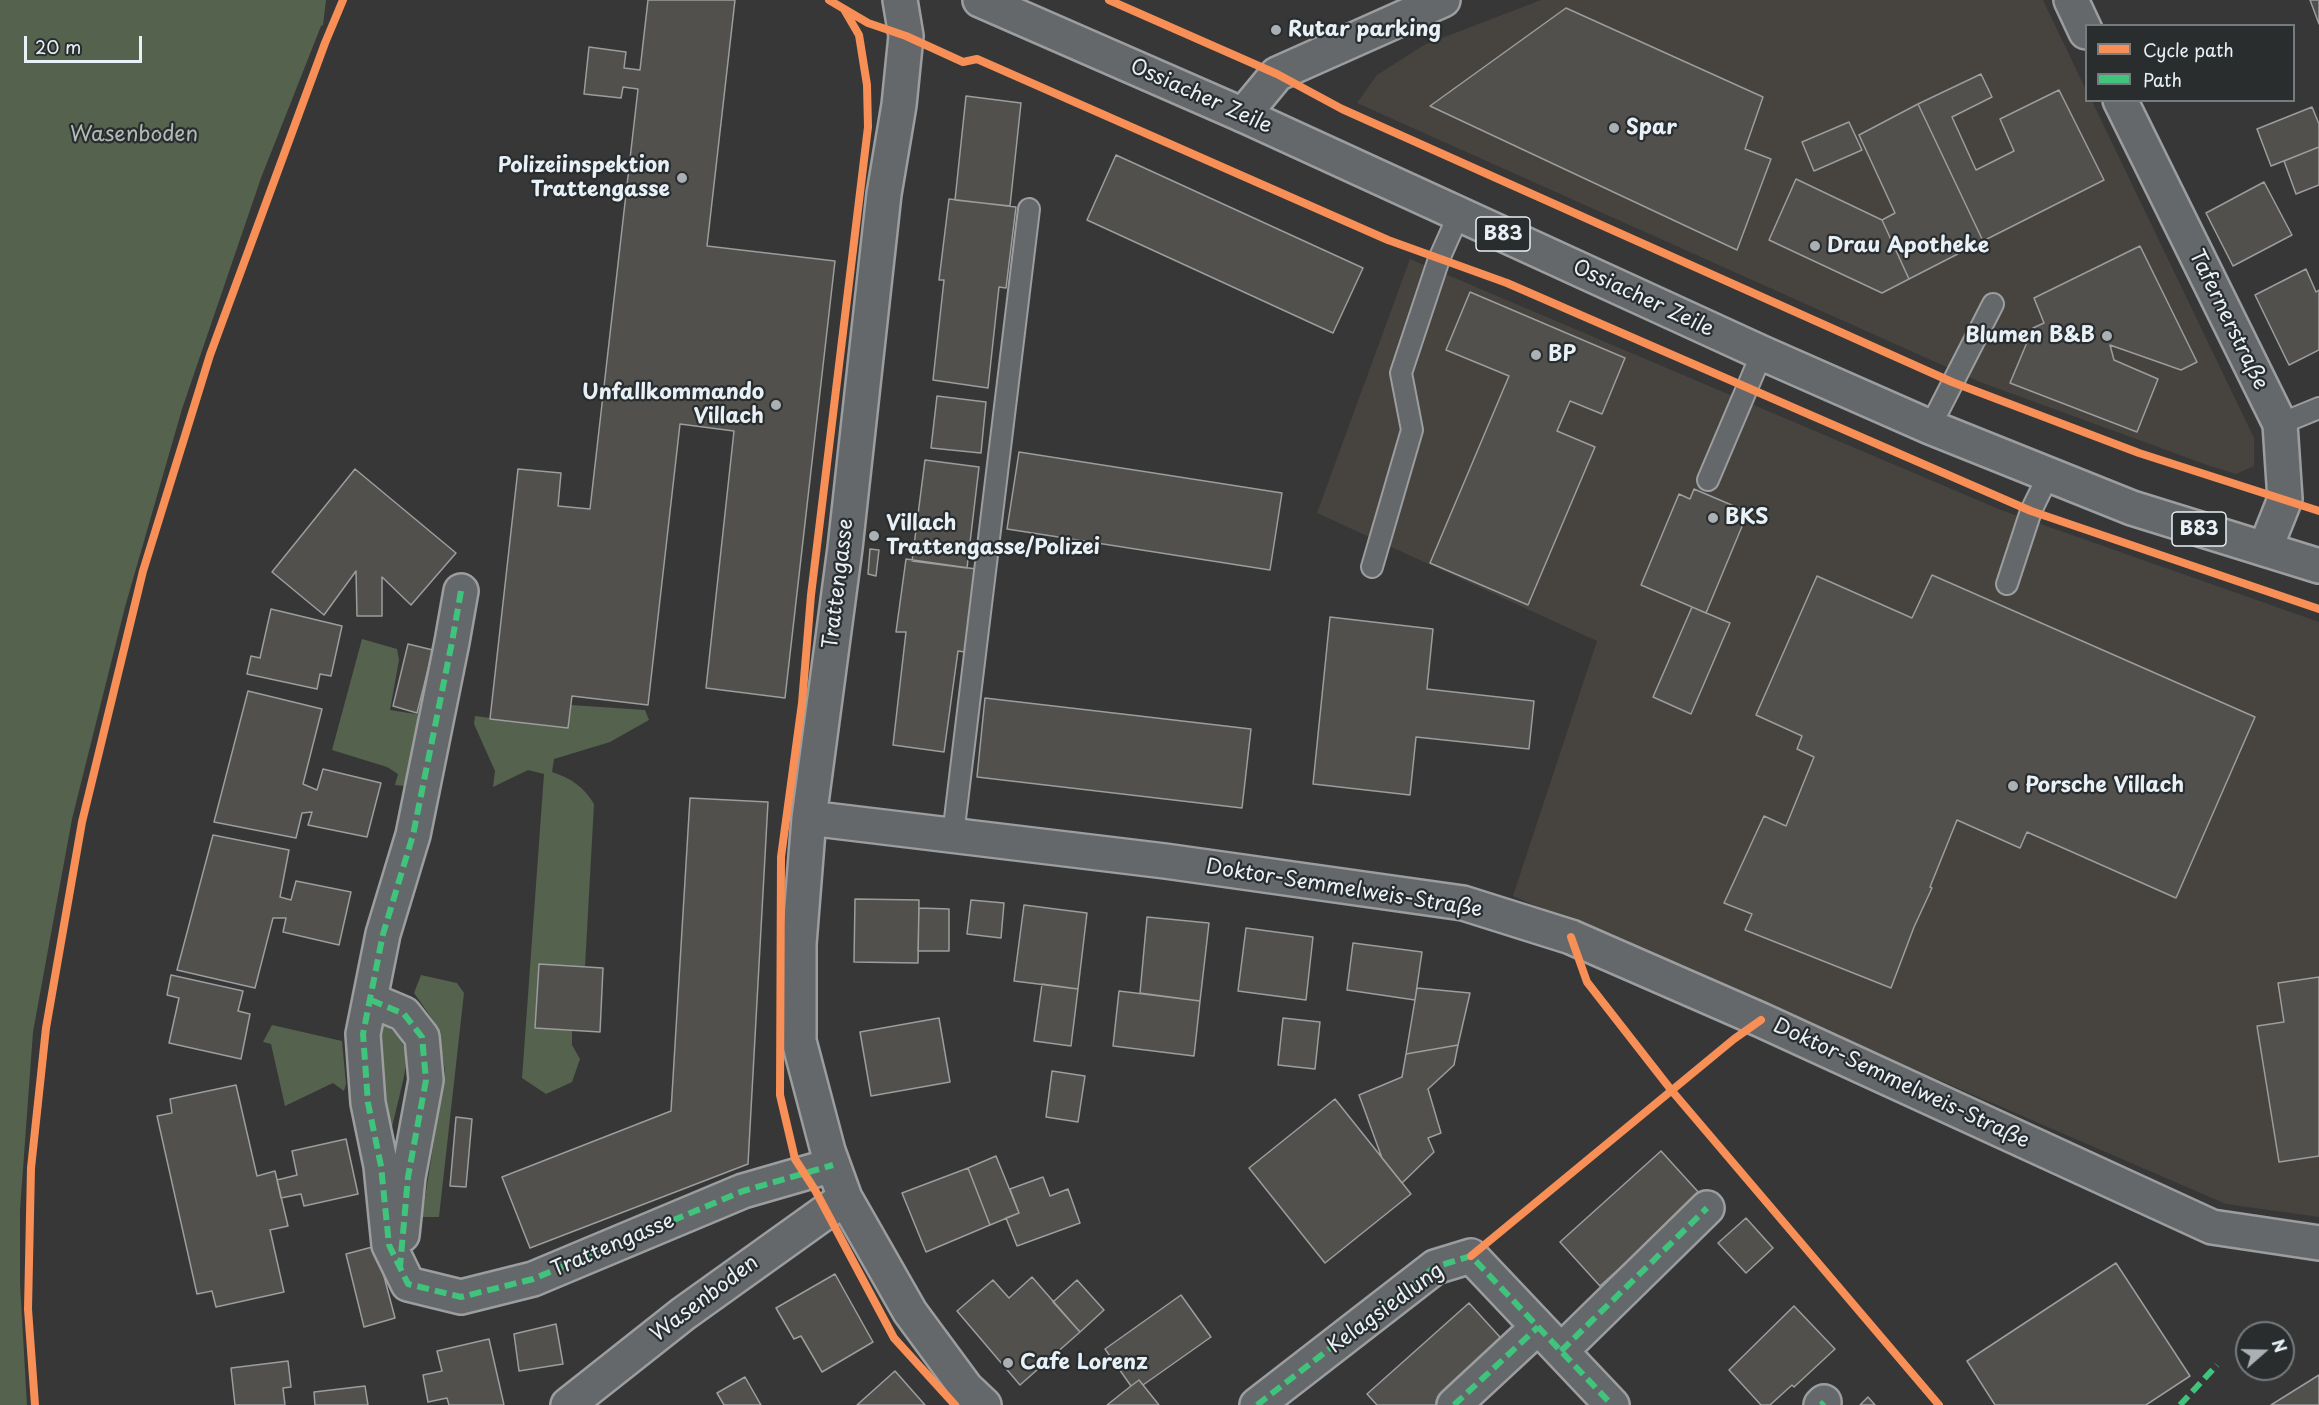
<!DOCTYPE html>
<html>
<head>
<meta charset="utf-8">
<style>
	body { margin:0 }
	#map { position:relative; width:2319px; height:1405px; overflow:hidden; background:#373737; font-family:"Playpen Sans",sans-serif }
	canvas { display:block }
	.legend { position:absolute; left:2085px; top:24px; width:210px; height:78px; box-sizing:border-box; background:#2a2d2e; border:2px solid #767b7f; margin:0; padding:8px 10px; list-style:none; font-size:18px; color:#e8f1f8 }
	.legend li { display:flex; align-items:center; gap:12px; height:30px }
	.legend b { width:30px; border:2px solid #767b7f }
	.north { position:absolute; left:2235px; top:1321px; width:60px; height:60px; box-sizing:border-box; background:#2a2d2e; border:2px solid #767b7f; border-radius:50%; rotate:70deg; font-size:16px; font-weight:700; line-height:24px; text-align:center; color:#e8f1f8 }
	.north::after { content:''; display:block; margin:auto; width:21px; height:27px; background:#aab0b4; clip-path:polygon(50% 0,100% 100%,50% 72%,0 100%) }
	.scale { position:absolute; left:24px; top:36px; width:118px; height:27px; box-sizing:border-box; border:3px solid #e8f1f8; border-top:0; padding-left:8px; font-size:18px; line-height:21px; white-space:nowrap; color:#e8f1f8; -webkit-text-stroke:4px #2a2d2e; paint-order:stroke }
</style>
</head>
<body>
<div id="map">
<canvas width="2319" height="1405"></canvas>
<ul class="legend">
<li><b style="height:8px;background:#f78f57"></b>Cycle path</li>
<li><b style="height:8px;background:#40c37c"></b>Path</li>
</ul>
<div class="north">N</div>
<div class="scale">20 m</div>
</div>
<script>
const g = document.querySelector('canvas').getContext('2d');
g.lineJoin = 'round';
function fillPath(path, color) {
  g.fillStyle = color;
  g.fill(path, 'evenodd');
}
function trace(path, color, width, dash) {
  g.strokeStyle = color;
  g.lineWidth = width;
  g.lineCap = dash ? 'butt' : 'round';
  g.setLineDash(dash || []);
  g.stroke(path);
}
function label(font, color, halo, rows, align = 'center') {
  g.font = font + ' "Playpen Sans",sans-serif';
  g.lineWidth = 4.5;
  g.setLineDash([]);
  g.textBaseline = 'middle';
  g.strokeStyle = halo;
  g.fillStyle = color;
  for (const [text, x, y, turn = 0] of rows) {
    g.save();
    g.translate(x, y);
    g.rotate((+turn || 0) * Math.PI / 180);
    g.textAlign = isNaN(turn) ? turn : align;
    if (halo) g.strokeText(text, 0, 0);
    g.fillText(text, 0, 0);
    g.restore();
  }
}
fillPath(new Path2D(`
	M1541,0H2043L2086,90V100L2092,101L2254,438V466L2236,474L2210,466L1980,382L1357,103L1377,75L1424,45Z
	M1410,259L2001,510L2319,622V1217L2226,1204L1513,896L1597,641L1317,513Z`), '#47443f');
fillPath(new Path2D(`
	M0,0H326L323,25L321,26L261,178L182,409L125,607L72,819L33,1032L20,1210V1284L27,1405H0Z
	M362,639L397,649L399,660L390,710L422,715L404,786L395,785L398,774L387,767L332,750Z
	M571,705L645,710L649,720L610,742L554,759L552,772C571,778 584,787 594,804L585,967L535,1028L572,1030V1045L580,1059L572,1082L546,1094L522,1078L544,774L528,770L493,787L495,771L474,724L475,716L568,728Z
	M421,975L457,983L464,993L439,1217H422L445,1071L438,1027L414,993Z
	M382,1024C416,1041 406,1068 399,1098C395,1113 392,1129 388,1144L374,1060Z
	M272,1025L342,1041L346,1084L344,1091L333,1083L285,1106L271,1044L263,1042Z`), '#54624e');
const building = new Path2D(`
	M648,0H735L707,246L835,261L785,698L706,688L734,431L680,424L648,705L572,696L568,728L490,719L518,469L561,473L558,506L590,509L638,89L623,87L621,98L584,94L589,47L626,52L624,68L640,70Z
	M2310,0H2319V24Z
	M1566,8L1763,97L1745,149L1771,159L1737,250L1430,106Z
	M1981,74L1992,97L1952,117L1976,170L2014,151L2000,119L2059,90L2104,180L1983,241L1918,104Z
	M966,96L1021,103L1010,206L955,200Z
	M1918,104L1983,241L1909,279L1882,220L1895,213L1859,135Z
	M2312,107L2319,124V147L2271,166L2257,129Z
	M1849,122L1862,150L1814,171L1802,142Z
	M2319,147V185L2296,194L2284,161Z
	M1116,155L1363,268L1333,333L1087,220Z
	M1796,179L1882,220L1909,279L1882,293L1769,240Z
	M2264,182L2292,235L2233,266L2206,213Z
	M949,199L1016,207L1006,288L999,287L988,388L933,380L944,280H939Z
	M2140,246L2197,362L2181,370L2110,345L2114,360L2158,379L2137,432L2010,383L2033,328L2044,323L2034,298Z
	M2306,269L2316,292L2319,290V350L2289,365L2255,295Z
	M1470,292L1625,358L1602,414L1570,401L1557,431L1595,447L1528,605L1430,563L1509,376L1446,350Z
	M937,396L986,402L981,453L931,448Z
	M1019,452L1282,493L1270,570L1007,529Z
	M925,460L979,467L967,568L912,561Z
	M355,469L456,553L411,605L382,577V616H357L356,571L324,615L272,572Z
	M1694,489L1748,512L1706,613L1641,585L1679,494L1690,499Z
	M870,549L879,550L876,576L868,574Z
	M906,559L976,569L965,652L958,651L944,752L893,745L906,632H896Z
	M1932,575L2255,717L2176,898L2027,832L2020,848L1957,820L1930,887L1932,888L1914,927L1891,988L1745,930L1752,914L1724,903L1764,816L1786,826L1814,757L1797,749L1802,736L1756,715L1817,576L1912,618Z
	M1692,607L1730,623L1691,714L1653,697Z
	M271,609L342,626L331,676L320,674L317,689L247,674L251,656L260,658Z
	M1330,617L1433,629L1427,689L1534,701L1529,749L1416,737L1410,795L1313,784Z
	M408,644L433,650L417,713L393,706Z
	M248,691L322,709L303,784L317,790L323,769L381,783L367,837L308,825L312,812L302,813L296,838L214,822Z
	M985,698L1251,729L1242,808L977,777Z
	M690,798L768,802L748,1164L530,1248L502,1177L671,1111Z
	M213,835L289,850L280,897L291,900L296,881L351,892L339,945L283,932L286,918H273L255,988L177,970Z
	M855,899L919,900L918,963L854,962Z
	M971,900L1004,903L1001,938L967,934Z
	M1024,905L1087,913L1078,989L1014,981Z
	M919,908L949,909V951H918Z
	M1147,917L1209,923L1200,1001L1140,993Z
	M1246,928L1313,937L1306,1000L1238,991Z
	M1353,943L1422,952L1415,1000L1347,990Z
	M539,964L603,968L600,1032L535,1028Z
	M171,975L243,991L238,1011L250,1014L241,1059L169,1043L179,998L167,995Z
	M2319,977V1156L2279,1162L2257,1026L2284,1022L2278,983Z
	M1042,984L1078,989L1071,1046L1034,1041Z
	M1417,988L1470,993L1458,1045L1406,1054Z
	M1119,991L1200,1001L1194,1056L1113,1046Z
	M939,1018L950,1082L871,1096L860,1032Z
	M1283,1018L1320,1022L1315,1069L1278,1065Z
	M1458,1045L1454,1065L1428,1089L1441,1133L1428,1138L1434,1152L1402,1183L1382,1158L1359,1095L1402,1077L1406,1054Z
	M1052,1071L1085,1076L1078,1122L1046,1117Z
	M236,1085L257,1176L275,1171L288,1226L270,1230L284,1292L216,1307L212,1291L197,1294L157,1116L172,1113L170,1099Z
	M1335,1099L1411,1194L1325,1263L1249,1168Z
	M456,1117L472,1119L466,1187L450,1186Z
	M346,1139L358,1194L304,1206L301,1194L281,1198L277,1180L297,1175L292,1151Z
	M1661,1151L1701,1195L1600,1286L1560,1242Z
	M996,1156L1019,1213L990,1225L968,1168Z
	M968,1168L990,1225L926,1252L902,1193Z
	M1043,1177L1050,1196L1068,1189L1080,1223L1017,1246L1006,1218L1019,1213L1010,1189Z
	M1746,1218L1773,1248L1746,1273L1718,1243Z
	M376,1246L395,1318L364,1327L346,1254Z
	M2116,1263L2190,1376L2146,1405H1995L1967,1361Z
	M835,1274L873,1342L822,1372L801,1336L794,1339L776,1308Z
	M1032,1277L1080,1332L1020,1385L957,1311L993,1280L1009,1298Z
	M1077,1280L1104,1310L1080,1332L1053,1302Z
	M1181,1295L1211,1337L1143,1385L1139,1380L1131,1386L1105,1349Z
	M1469,1303L1509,1347L1444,1405H1377L1367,1394Z
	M1794,1306L1835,1349L1794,1387L1792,1385L1770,1405H1761L1729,1370Z
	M556,1324L563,1364L519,1371L514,1334Z
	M489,1339L504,1405H449L447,1398L428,1402L423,1375L442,1371L437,1351Z
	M288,1361L291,1387L283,1388L285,1405H235L231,1368Z
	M895,1371L925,1405H857Z
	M2319,1375V1405H2271Z
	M745,1377L761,1405H724L717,1393Z
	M1139,1380L1159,1405H1107L1131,1386Z
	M365,1386L368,1405H315L314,1392Z
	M1868,1397L1875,1405H1860Z`);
fillPath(building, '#52504d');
trace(building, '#9b9d9e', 1.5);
const lane = new Path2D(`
	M2280,424L2319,408
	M1930,427L1993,304
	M1708,480L1762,353
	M1372,567L1412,430L1401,373L1439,259L1459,214
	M2007,584L2031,511L2049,474
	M953,835L1029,209`);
const street = new Path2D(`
	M900,0L906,36L899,105L884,194L845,548L809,818L799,944V1041L828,1151L845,1198L910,1312L966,1388L984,1405
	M2071,0L2086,32
	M2120,100L2280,424L2285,499L2265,549
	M1243,115L1277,74L1443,0
	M461,591L452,642L413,835L383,934L363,1034L368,1103L381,1166L389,1245L408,1284L461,1297L533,1279L743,1191L833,1165
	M809,818L1165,861L1463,903L1571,937L1761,1020L2212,1227L2319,1243
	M371,1000L404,1014L422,1037L426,1080L408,1177L402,1235
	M1561,1351L1707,1208
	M568,1405L683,1314L845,1198
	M1257,1405L1435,1267L1471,1256L1612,1405
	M1454,1405L1538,1327
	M1821,1405L1824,1402`);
const primary = new Path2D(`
	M980,0L1243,115L1762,353L1930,427L2132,508L2319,566`);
trace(lane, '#9b9d9e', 24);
trace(street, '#9b9d9e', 38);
trace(primary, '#9b9d9e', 38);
trace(lane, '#65686b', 20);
trace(street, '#65686b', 33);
trace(primary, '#65686b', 33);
trace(new Path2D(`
	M461,591L452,642L413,835L383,934L363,1034L368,1103L381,1166L389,1245L408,1284L461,1297L533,1279L743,1191L833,1165
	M371,1000L404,1014L422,1037L426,1080L408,1177L400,1267
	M1561,1351L1707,1208
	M1257,1405L1435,1267L1471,1256L1612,1405
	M1454,1405L1538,1327
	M1821,1405L1824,1402
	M2180,1405L2217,1365`), '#40c37c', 6, [12, 6]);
trace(new Path2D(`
	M829,0L868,23L906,36L963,62L977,59L1388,240L1507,283L2031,511L2319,609
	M1109,0L1277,74L1342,109L1952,382L2139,453L2319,511
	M845,11L859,35L867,85L868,127L811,595L802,703L781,857L780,1095L795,1159L815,1190L894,1338L955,1405
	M1571,937L1587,982L1672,1091L1939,1405
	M1471,1256L1734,1039L1761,1020
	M35,1405L28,1309L31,1168L46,1028L82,822L143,571L210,355L325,43L343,0`), '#f78f57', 8);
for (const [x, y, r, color] of [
	[1276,30,6,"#aab0b4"],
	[1614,128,6,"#aab0b4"],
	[682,178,6,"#aab0b4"],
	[1815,246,6,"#aab0b4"],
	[2107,336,6,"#aab0b4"],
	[1536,355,6,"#aab0b4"],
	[776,405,6,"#aab0b4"],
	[1713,518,6,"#aab0b4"],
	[874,536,6,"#aab0b4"],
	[2013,786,6,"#aab0b4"],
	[1008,1363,6,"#aab0b4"]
]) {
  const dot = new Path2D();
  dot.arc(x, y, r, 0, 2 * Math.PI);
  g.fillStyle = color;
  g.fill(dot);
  trace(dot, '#2a2d2e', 2);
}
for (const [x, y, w] of [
	[1503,234,54],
	[2199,529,54]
]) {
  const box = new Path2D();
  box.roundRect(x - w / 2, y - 17, w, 34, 4.5);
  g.fillStyle = '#2a2d2e';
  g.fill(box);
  trace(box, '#e8f1f8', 1.5);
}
label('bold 20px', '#e8f1f8', null, [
	["B83",1503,234],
	["B83",2199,529]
]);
label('bold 21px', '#e8f1f8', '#2a2d2e', [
	["Rutar parking",1288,30],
	["Spar",1626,128],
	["Polizeiinspektion",670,166,"right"],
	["Trattengasse",670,190,"right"],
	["Drau Apotheke",1827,246],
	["Blumen B&B",2095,336,"right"],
	["BP",1548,355],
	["Unfallkommando",764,393,"right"],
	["Villach",764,417,"right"],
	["BKS",1725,518],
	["Villach",886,524],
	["Trattengasse/Polizei",886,548],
	["Porsche Villach",2025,786],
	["Cafe Lorenz",1020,1363]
], 'left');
label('21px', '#e8f1f8', '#2a2d2e', [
	["Ossiacher Zeile",1201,97,24],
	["Ossiacher Zeile",1643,299,25],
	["Tafernerstraße",2228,320,64],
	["Trattengasse",839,584,-83],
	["Doktor-Semmelweis-Straße",1344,889,9],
	["Doktor-Semmelweis-Straße",1901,1084,25],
	["Trattengasse",613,1246,-23],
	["Wasenboden",705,1299,-37],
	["Kelagsiedlung",1386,1309,-36]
]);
label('21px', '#afbbb6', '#2a2d2e', [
	["Wasenboden",134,135]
]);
</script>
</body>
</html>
